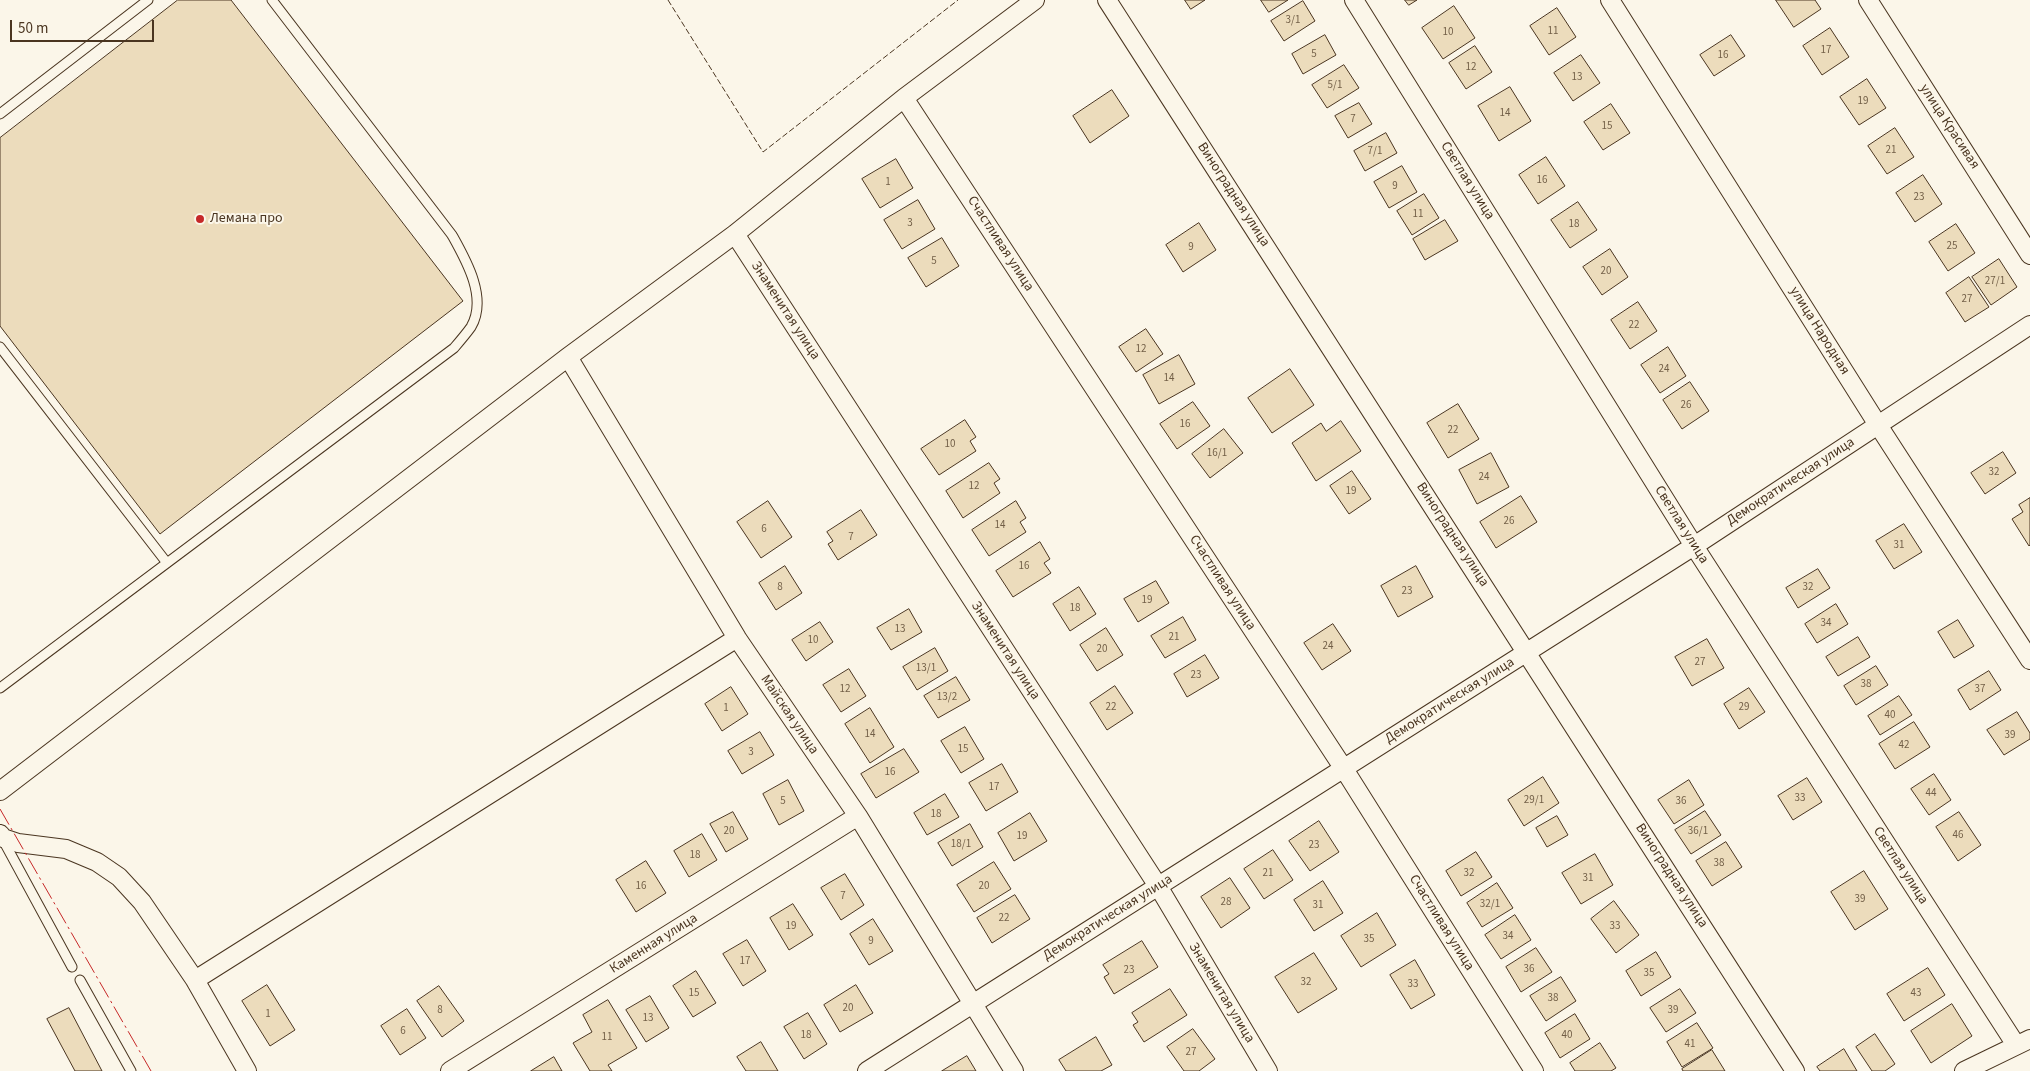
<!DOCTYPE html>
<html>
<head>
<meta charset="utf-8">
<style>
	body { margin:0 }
	#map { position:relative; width:2030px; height:1071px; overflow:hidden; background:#fbf6e9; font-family:"Source Sans 3",sans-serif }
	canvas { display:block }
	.scale { position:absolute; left:10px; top:20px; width:144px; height:22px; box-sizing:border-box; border:2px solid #4a3520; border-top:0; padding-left:6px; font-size:15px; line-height:18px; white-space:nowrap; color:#4a3520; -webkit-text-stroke:4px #fbf6e9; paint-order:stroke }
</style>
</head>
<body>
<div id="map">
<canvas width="2030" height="1071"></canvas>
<div class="scale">50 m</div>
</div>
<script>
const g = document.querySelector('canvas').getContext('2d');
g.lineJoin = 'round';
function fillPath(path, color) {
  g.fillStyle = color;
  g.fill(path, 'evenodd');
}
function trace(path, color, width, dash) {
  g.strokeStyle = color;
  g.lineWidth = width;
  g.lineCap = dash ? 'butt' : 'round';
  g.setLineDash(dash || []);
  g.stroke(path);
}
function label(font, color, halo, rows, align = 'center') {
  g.font = font + ' "Source Sans 3",sans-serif';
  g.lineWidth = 4;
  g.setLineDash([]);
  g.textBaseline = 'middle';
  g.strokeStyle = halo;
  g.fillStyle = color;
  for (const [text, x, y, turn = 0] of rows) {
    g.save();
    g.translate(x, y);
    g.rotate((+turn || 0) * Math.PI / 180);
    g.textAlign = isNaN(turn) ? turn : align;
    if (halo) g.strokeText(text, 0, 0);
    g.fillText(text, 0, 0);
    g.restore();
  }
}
const building = new Path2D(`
	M178,0H231L463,301L160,534L0,326V138Z
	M1185,0H1205L1191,9Z
	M1261,0H1288L1269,12Z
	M1405,0H1417L1409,5Z
	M1776,0H1815L1821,9L1794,27Z
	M1303,1L1315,21L1284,41L1271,21Z
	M1454,6L1475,38L1443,59L1422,28Z
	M1557,8L1576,37L1549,55L1530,26Z
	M1830,28L1849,57L1822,75L1803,46Z
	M1325,35L1336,55L1303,74L1292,54Z
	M1731,35L1745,56L1714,76L1700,55Z
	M1475,46L1492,72L1466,89L1449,63Z
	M1581,55L1600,83L1573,101L1554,73Z
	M1344,65L1359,88L1327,108L1312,85Z
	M1867,79L1886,108L1859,125L1840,97Z
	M1510,87L1531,121L1499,141L1478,106Z
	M1112,90L1129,116L1090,143L1073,116Z
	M1359,103L1372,124L1348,138L1335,116Z
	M1611,104L1630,133L1603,150L1584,122Z
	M1895,128L1914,157L1887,174L1868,146Z
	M1386,133L1397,153L1365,171L1354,151Z
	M1546,157L1565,186L1538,204L1519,175Z
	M896,159L913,188L880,208L862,179Z
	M1402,166L1417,192L1389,208L1374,182Z
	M1923,175L1942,204L1915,222L1896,193Z
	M1424,194L1439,218L1412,235L1397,211Z
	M918,200L935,229L902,249L884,220Z
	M1578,202L1597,230L1570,248L1551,220Z
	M1445,220L1458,241L1425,260L1413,239Z
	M1199,223L1216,250L1183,272L1166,245Z
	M1956,224L1975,253L1948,271L1929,242Z
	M942,238L959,266L926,287L908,258Z
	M1610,249L1628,277L1602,295L1583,267Z
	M1999,259L2017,287L1991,305L1972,277Z
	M1969,277L1989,307L1965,322L1946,293Z
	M1638,302L1657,331L1630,349L1611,320Z
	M1146,329L1163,354L1136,372L1119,347Z
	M1668,347L1686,376L1660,393L1641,365Z
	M1179,355L1195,384L1159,404L1143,375Z
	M1290,369L1314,405L1272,433L1248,398Z
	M1690,382L1709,411L1682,429L1663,400Z
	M1193,402L1210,426L1177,449L1160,424Z
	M1458,404L1479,439L1448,458L1427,423Z
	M965,420L976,437L970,441L976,451L939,475L921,449Z
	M1341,421L1361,451L1316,481L1292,443L1321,423L1326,431Z
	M1224,429L1243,453L1210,478L1192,454Z
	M2003,452L2016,473L1985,494L1971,473Z
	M1491,453L1509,487L1477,504L1459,470Z
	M989,463L1000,479L994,483L1000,493L963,518L946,491Z
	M1352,471L1371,499L1349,514L1330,486Z
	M1521,496L1537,522L1496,548L1480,522Z
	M2030,498V545L2029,546L2012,519L2023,512L2019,505Z
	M768,501L792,537L761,558L737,522Z
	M1016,501L1026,518L1020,522L1026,532L989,556L972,530Z
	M861,510L877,535L838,560L828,544L833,541L827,532Z
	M1904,524L1922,552L1894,569L1876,541Z
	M1040,542L1050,559L1044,563L1051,573L1013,597L996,571Z
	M785,566L802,593L776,610L759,583Z
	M1416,566L1433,597L1398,617L1381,586Z
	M1818,569L1830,588L1798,608L1786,588Z
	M1156,581L1169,603L1138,622L1124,599Z
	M1079,587L1096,614L1070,631L1053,604Z
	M1836,604L1848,624L1817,643L1805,624Z
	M909,609L922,632L891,650L877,628Z
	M1183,617L1196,640L1165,658L1151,636Z
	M1958,620L1974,646L1954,658L1938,632Z
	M820,622L833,642L806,661L792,640Z
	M1333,624L1351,651L1322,670L1304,643Z
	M1106,628L1123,655L1097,671L1080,645Z
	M1858,637L1870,657L1838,676L1826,657Z
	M1707,639L1724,668L1692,686L1675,657Z
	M935,648L948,671L917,690L903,667Z
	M1205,655L1219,678L1187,697L1174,674Z
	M1876,666L1888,685L1856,705L1844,686Z
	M849,669L866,696L841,712L823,685Z
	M1989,671L2001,690L1970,710L1958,690Z
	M956,677L970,700L938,718L924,696Z
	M1115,686L1133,713L1107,730L1090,703Z
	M731,687L748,714L722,731L705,704Z
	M1749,688L1765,712L1739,729L1724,704Z
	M1899,696L1912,715L1880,735L1868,716Z
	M870,708L894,747L870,763L845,724Z
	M2017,712L2030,733V739L2004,755L1987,730Z
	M1914,722L1930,747L1895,769L1879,744Z
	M965,727L984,759L961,773L941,741Z
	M760,732L774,755L742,774L728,751Z
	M904,749L919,772L876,798L861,774Z
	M1002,764L1018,792L986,811L969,783Z
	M1934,774L1951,800L1929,815L1911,789Z
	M1543,777L1559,803L1524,826L1508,800Z
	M1807,778L1822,802L1793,820L1778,796Z
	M788,780L804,811L779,825L763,794Z
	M1689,780L1704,805L1674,824L1658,800Z
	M945,794L959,817L927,835L914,813Z
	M1705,811L1721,835L1691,854L1675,830Z
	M733,812L748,839L726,852L710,824Z
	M1959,812L1981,845L1958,861L1936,827Z
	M1030,813L1047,841L1014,861L998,833Z
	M1557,816L1568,835L1547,847L1536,828Z
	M1319,821L1339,852L1310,871L1289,841Z
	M970,824L983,847L952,866L938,843Z
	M702,834L717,860L689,877L674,851Z
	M1726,842L1742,867L1712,886L1696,861Z
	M1273,850L1293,880L1264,899L1244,869Z
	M1476,852L1492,877L1461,896L1446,871Z
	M1595,854L1613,885L1581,904L1562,873Z
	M646,861L666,893L636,912L616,880Z
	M994,862L1011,889L974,912L957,885Z
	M1864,871L1888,909L1855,930L1831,892Z
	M845,874L864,905L841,920L821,888Z
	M1230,878L1250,908L1221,928L1201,897Z
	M1323,881L1343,913L1314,931L1294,900Z
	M1497,883L1513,908L1482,927L1467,903Z
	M1015,895L1030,919L992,943L977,918Z
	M1614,901L1639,935L1616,953L1591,919Z
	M793,904L813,935L789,950L770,918Z
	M1377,913L1396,945L1361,967L1341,936Z
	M1515,915L1531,940L1501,959L1485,935Z
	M873,919L893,951L869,965L850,934Z
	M747,940L766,971L743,986L723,954Z
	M1142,941L1158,967L1114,994L1104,977L1109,974L1103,965Z
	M1536,948L1552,972L1521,992L1506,967Z
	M1656,952L1671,977L1641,996L1626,971Z
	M1314,953L1337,989L1298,1013L1275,977Z
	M1415,960L1435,995L1411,1009L1390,975Z
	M1928,968L1945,995L1904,1021L1887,994Z
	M696,971L716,1003L693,1017L673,986Z
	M1561,977L1576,1001L1546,1021L1530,996Z
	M267,985L295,1030L270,1046L242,1001Z
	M856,985L873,1013L840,1032L824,1005Z
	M439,986L464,1021L442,1037L417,1001Z
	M1170,989L1187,1015L1144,1042L1133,1025L1138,1022L1132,1013Z
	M1680,989L1696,1013L1666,1032L1650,1008Z
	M650,996L669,1028L646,1042L626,1010Z
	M608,1000L637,1048L608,1065L612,1071H590L573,1043L592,1032L583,1015Z
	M1952,1004L1972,1036L1931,1063L1911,1031Z
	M69,1008L102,1071H75L47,1019Z
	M407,1009L426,1038L400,1055L381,1026Z
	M808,1013L827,1044L804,1059L784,1027Z
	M1575,1014L1590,1039L1560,1058L1545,1033Z
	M1697,1023L1713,1048L1682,1067L1667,1042Z
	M1193,1029L1215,1059L1199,1071H1184L1167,1047Z
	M1875,1034L1895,1064L1885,1071H1872L1856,1047Z
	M1096,1037L1112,1065L1101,1071H1066L1059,1060Z
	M761,1042L778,1071H746L737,1057Z
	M1600,1043L1616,1068L1611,1071H1575L1570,1063Z
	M1844,1049L1857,1071H1820L1817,1067Z
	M1712,1050L1725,1071H1683L1682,1069Z
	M967,1056L976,1071H942Z
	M554,1057L562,1071H531Z`);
fillPath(building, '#ecdcbc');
trace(building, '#4a3520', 1);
const service = new Path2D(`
	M0,114L148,0
	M0,347L167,563
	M0,688L454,348C460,341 466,334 471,327C488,298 466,260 452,235L272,0
	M3,840L72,967
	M80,980L131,1071`);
const minor = new Path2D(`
	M1107,0L1795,1071
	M1354,0L1694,546L2016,1045
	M1610,0L1878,425L2030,660
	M1868,0L2030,255
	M904,98L1344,769L1534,1071
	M735,234L1158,886L1268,1071
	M568,357L737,638L858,816L1014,1071
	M0,791L568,357L735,234L904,98L1035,0
	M0,834L3,838L18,843L66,849L97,862L119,877L142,902L195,980L247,1071
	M195,980L737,638
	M450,1071L858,816
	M867,1071L1694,546L2030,325
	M1964,1071L2030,1039`);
trace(service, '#4a3520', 11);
trace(minor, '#4a3520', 20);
trace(service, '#fbf6e9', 9);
trace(minor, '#fbf6e9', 18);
trace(new Path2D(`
	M668,0L763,152L958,0`), '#4a3520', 1, [6, 2.5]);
trace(new Path2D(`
	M0,809L151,1071`), '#c62828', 1, [18, 4, 2.5, 4]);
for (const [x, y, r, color] of [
	[200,219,5,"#c62828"]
]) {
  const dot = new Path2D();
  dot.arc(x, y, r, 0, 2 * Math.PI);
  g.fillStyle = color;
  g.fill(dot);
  trace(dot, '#fbf6e9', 2);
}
label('11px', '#725f47', null, [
	["3/1",1293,21],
	["11",1553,32],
	["10",1448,33],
	["17",1826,51],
	["5",1314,55],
	["16",1723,56],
	["12",1471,68],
	["13",1577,78],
	["5/1",1335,86],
	["19",1863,102],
	["14",1505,114],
	["7",1353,120],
	["15",1607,127],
	["21",1891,151],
	["7/1",1375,152],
	["16",1542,181],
	["1",888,183],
	["9",1395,187],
	["23",1919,198],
	["11",1418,215],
	["3",910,224],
	["18",1574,225],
	["25",1952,247],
	["9",1191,248],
	["5",934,262],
	["20",1606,272],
	["27/1",1995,282],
	["27",1967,300],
	["22",1634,326],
	["12",1141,350],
	["24",1664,370],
	["14",1169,379],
	["26",1686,406],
	["16",1185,425],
	["22",1453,431],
	["10",950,445],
	["16/1",1217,454],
	["32",1994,473],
	["24",1484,478],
	["12",974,487],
	["19",1351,492],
	["26",1509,522],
	["14",1000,526],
	["6",764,530],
	["7",851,538],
	["31",1899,546],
	["16",1024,567],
	["8",780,588],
	["32",1808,588],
	["23",1407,592],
	["19",1147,601],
	["18",1075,609],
	["34",1826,624],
	["13",900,630],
	["21",1174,638],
	["10",813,641],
	["24",1328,647],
	["20",1102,650],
	["27",1700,663],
	["13/1",926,669],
	["23",1196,676],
	["38",1866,685],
	["12",845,690],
	["37",1980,690],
	["13/2",947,698],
	["22",1111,708],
	["29",1744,708],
	["1",726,709],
	["40",1890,716],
	["14",870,735],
	["39",2010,736],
	["42",1904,746],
	["15",963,750],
	["3",751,753],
	["16",890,773],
	["17",994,788],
	["44",1931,794],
	["33",1800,799],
	["29/1",1534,801],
	["5",783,802],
	["36",1681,802],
	["18",936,815],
	["20",729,832],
	["36/1",1698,832],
	["46",1958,836],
	["19",1022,837],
	["18/1",961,845],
	["23",1314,846],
	["18",695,856],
	["38",1719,864],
	["21",1268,874],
	["32",1469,874],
	["31",1588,879],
	["16",641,887],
	["20",984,887],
	["7",843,897],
	["39",1860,900],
	["28",1226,903],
	["32/1",1490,905],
	["31",1318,906],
	["22",1004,919],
	["19",791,927],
	["33",1615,927],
	["34",1508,937],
	["35",1369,940],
	["9",871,942],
	["17",745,962],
	["36",1529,970],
	["23",1129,971],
	["35",1649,974],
	["32",1306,983],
	["33",1413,985],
	["15",694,994],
	["43",1916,994],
	["38",1553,999],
	["20",848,1009],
	["8",440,1011],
	["39",1673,1011],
	["1",268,1015],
	["13",648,1019],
	["6",403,1032],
	["18",806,1036],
	["40",1567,1036],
	["11",607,1038],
	["41",1690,1045],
	["27",1191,1053]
]);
label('14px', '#4a3520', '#fbf6e9', [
	["улица Красивая",1949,127,57],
	["Светлая улица",1467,181,58],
	["Виноградная улица",1233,195,57],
	["Счастливая улица",1000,244,57],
	["Знаменитая улица",785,311,57],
	["улица Народная",1819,331,58],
	["Демократическая улица",1791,482,-33],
	["Светлая улица",1681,525,58],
	["Виноградная улица",1452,535,57],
	["Счастливая улица",1222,583,57],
	["Знаменитая улица",1005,651,57],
	["Демократическая улица",1450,701,-32],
	["Майская улица",789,715,56],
	["Светлая улица",1900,866,57],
	["Виноградная улица",1671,876,57],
	["Демократическая улица",1108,918,-32],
	["Счастливая улица",1441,923,58],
	["Каменная улица",654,944,-32],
	["Знаменитая улица",1221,993,59]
]);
label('14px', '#4a3520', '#fbf6e9', [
	["Лемана про",210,219]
], 'left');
</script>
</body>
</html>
